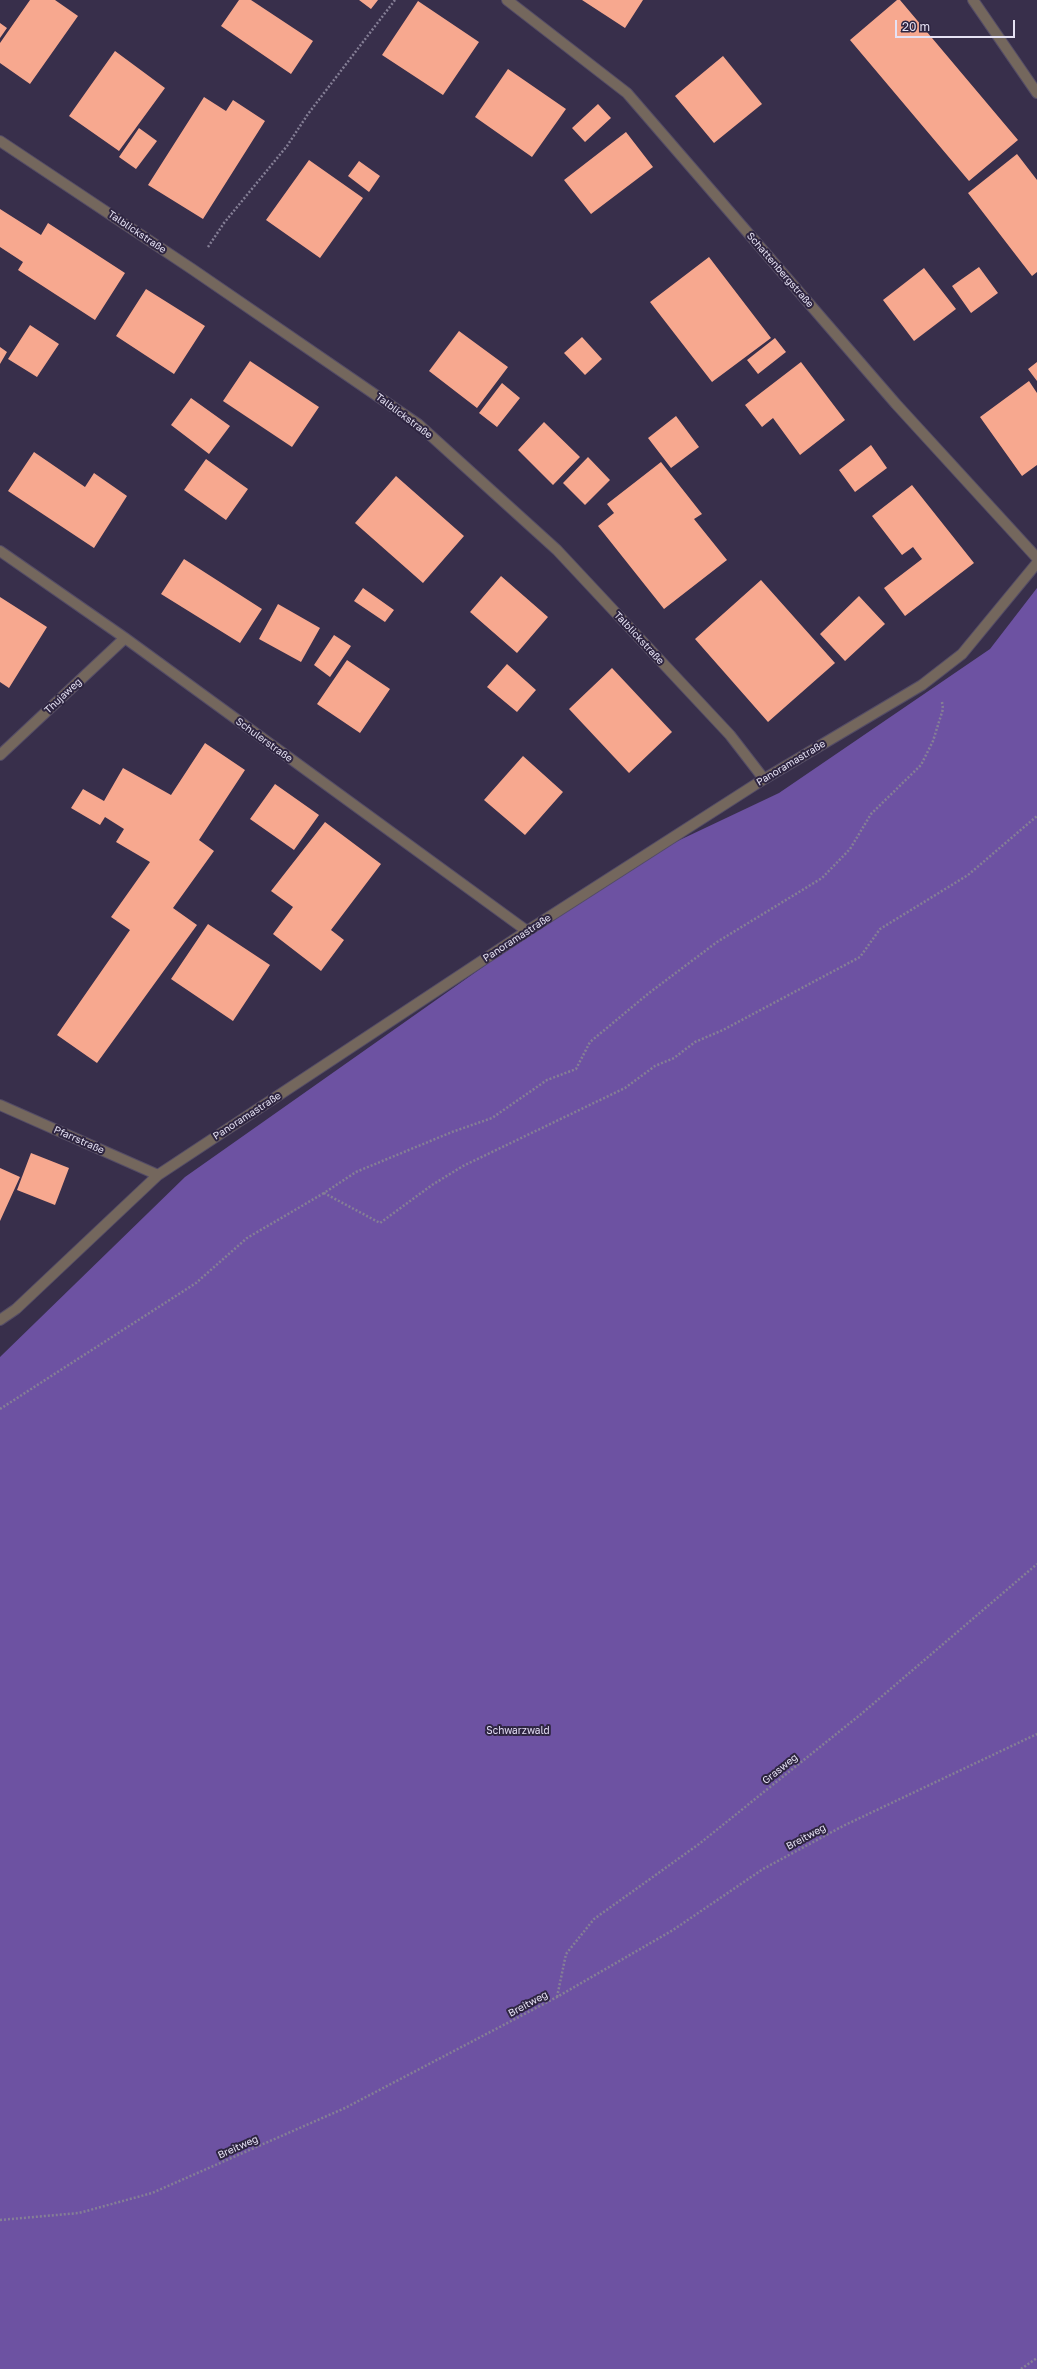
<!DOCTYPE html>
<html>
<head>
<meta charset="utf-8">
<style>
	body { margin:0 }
	#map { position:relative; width:1037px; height:2369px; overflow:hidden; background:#382f4b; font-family:"Golos Text",sans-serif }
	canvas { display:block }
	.scale { position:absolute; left:895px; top:20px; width:120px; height:18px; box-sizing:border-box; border:2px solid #e6e2f4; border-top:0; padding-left:5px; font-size:12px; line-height:14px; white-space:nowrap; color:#e6e2f4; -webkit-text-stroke:3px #2e2541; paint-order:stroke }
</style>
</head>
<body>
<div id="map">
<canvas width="1037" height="2369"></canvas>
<div class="scale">20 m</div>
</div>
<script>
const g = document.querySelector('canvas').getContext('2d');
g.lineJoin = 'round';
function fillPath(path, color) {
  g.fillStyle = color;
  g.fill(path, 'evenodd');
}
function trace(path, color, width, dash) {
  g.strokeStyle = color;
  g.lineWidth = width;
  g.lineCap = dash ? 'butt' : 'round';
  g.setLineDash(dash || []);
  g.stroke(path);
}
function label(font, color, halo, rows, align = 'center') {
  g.font = font + ' "Golos Text",sans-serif';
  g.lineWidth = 4;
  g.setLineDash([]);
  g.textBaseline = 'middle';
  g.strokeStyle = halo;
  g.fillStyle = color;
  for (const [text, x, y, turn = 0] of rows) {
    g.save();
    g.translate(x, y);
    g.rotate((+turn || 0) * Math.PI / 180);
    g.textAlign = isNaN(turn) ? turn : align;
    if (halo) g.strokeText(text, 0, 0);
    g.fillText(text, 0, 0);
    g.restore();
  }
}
fillPath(new Path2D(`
	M1037,588V2369H0V1357L185,1177L629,864L779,793L990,649Z`), '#6d52a2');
fillPath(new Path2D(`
	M30,0H55L78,16L30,84L0,63V43Z
	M239,0H251L313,41L291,74L221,26Z
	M359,0H378L371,9Z
	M582,0H643L625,28Z
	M897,0H900L1018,140L969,181L850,40Z
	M418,1L479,42L443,95L382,55Z
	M0,23L7,28L0,38Z
	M115,51L165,88L119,151L69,116Z
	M723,56L762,104L714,143L675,96Z
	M508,69L566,109L532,157L475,117Z
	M204,97L226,111L233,100L265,121L203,219L148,185Z
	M598,104L611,118L585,142L572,128Z
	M139,128L157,141L136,169L119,157Z
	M626,132L653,167L591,214L564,180Z
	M1017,154L1037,180V272L1032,276L968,193Z
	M309,160L363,198L320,258L266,220Z
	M359,161L380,176L369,192L348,176Z
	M0,209L41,235L48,223L125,273L95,320L18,270L23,262L0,247Z
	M709,257L771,338L712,382L650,302Z
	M979,267L998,293L971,313L952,286Z
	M924,268L956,309L914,341L883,300Z
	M146,289L205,326L174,374L116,336Z
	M30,325L59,344L37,377L8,359Z
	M459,331L508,367L477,408L429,371Z
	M582,337L602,359L585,375L564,353Z
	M775,338L786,352L758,374L747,360Z
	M0,347L7,352L0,364Z
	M250,361L319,407L292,447L223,401Z
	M801,362L845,420L800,455L773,418L762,427L745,405Z
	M1037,362V381L1028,369Z
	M1029,381L1037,393V465L1022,476L980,417Z
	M502,383L520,398L497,427L479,413Z
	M191,398L230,426L209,454L171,425Z
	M676,416L699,447L671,468L648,438Z
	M544,422L580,457L553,485L518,450Z
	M871,445L887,468L855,492L839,470Z
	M34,452L85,487L94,473L127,496L94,548L8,491Z
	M588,457L610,480L585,505L563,483Z
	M206,459L248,489L226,520L184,490Z
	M661,462L702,514L694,519L727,560L664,609L598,526L614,513L607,504Z
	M396,476L464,536L423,583L355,523Z
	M912,485L974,563L905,616L884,588L922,559L913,547L902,555L872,516Z
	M184,559L262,609L240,643L161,594Z
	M501,576L548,617L517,653L470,612Z
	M761,580L835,663L768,722L695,639Z
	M363,588L394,610L385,622L354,601Z
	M859,596L885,624L845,661L820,634Z
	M0,597L47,627L9,688L0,682Z
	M278,604L320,628L301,662L259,639Z
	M334,635L351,646L330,677L314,665Z
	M347,660L390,689L360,733L317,704Z
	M507,664L536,690L517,712L487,687Z
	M612,668L672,732L629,773L569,709Z
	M205,743L245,770L199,840L214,851L173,908L197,925L97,1063L57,1035L130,930L111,917L150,862L116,842L124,829L105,817L100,825L71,808L83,789L104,801L123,768L171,795Z
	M523,756L563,792L525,835L484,800Z
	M275,784L319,815L294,850L250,819Z
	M325,822L381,864L331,930L344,940L321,971L273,934L293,907L271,891Z
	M208,924L270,965L233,1021L171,979Z
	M31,1153L69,1168L55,1205L17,1190Z
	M0,1168L20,1177L0,1221Z`), '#f7a88f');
const minor = new Path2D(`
	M507,0L627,93L896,404L1037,558
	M973,0L1037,93
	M0,141L192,269L418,424L557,550L730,735L764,779
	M0,551L125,638L527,931
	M0,755L125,638
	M0,1105L158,1175
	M0,1320L16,1309L158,1175L527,931L764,779L922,685L962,654L1037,563`);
trace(minor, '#544c66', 12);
trace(new Path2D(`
	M208,247L224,223L287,146L308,114L395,0
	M942,702L943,709L933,741L921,765L871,814L850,849L822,878L717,942L649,993L590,1042L576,1069L547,1080L492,1118L452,1132L356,1172L324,1193L380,1223L432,1185L463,1166L625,1088L655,1066L674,1058L695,1042L723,1030L860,957L880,929L968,875L1037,816
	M0,1409L196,1283L247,1238L324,1193
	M557,1997L566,1954L594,1919L699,1844L860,1715L1037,1564
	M0,2220L79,2213L152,2193L345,2108L557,1997L673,1930L763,1869L843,1826L1037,1734
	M1021,2369L1037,2358`), '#857f96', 2.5, [2, 2]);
trace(minor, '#74675d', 10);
label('10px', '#e6e2f4', '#2e2541', [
	["Talblickstraße",137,232,34],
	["Schattenbergstraße",780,270,49],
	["Talblickstraße",404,416,37],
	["Talblickstraße",639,638,47],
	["Thujaweg",63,696,-43],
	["Schulerstraße",264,740,36],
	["Panoramastraße",791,763,-31],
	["Panoramastraße",517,938,-33],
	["Panoramastraße",247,1116,-33],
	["Pfarrstraße",79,1140,24],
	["Grasweg",780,1769,-39],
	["Breitweg",806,1837,-28],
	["Breitweg",528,2004,-28],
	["Breitweg",238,2147,-24]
]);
label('10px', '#e1dbf2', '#2e2541', [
	["Schwarzwald",518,1731]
]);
</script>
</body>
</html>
